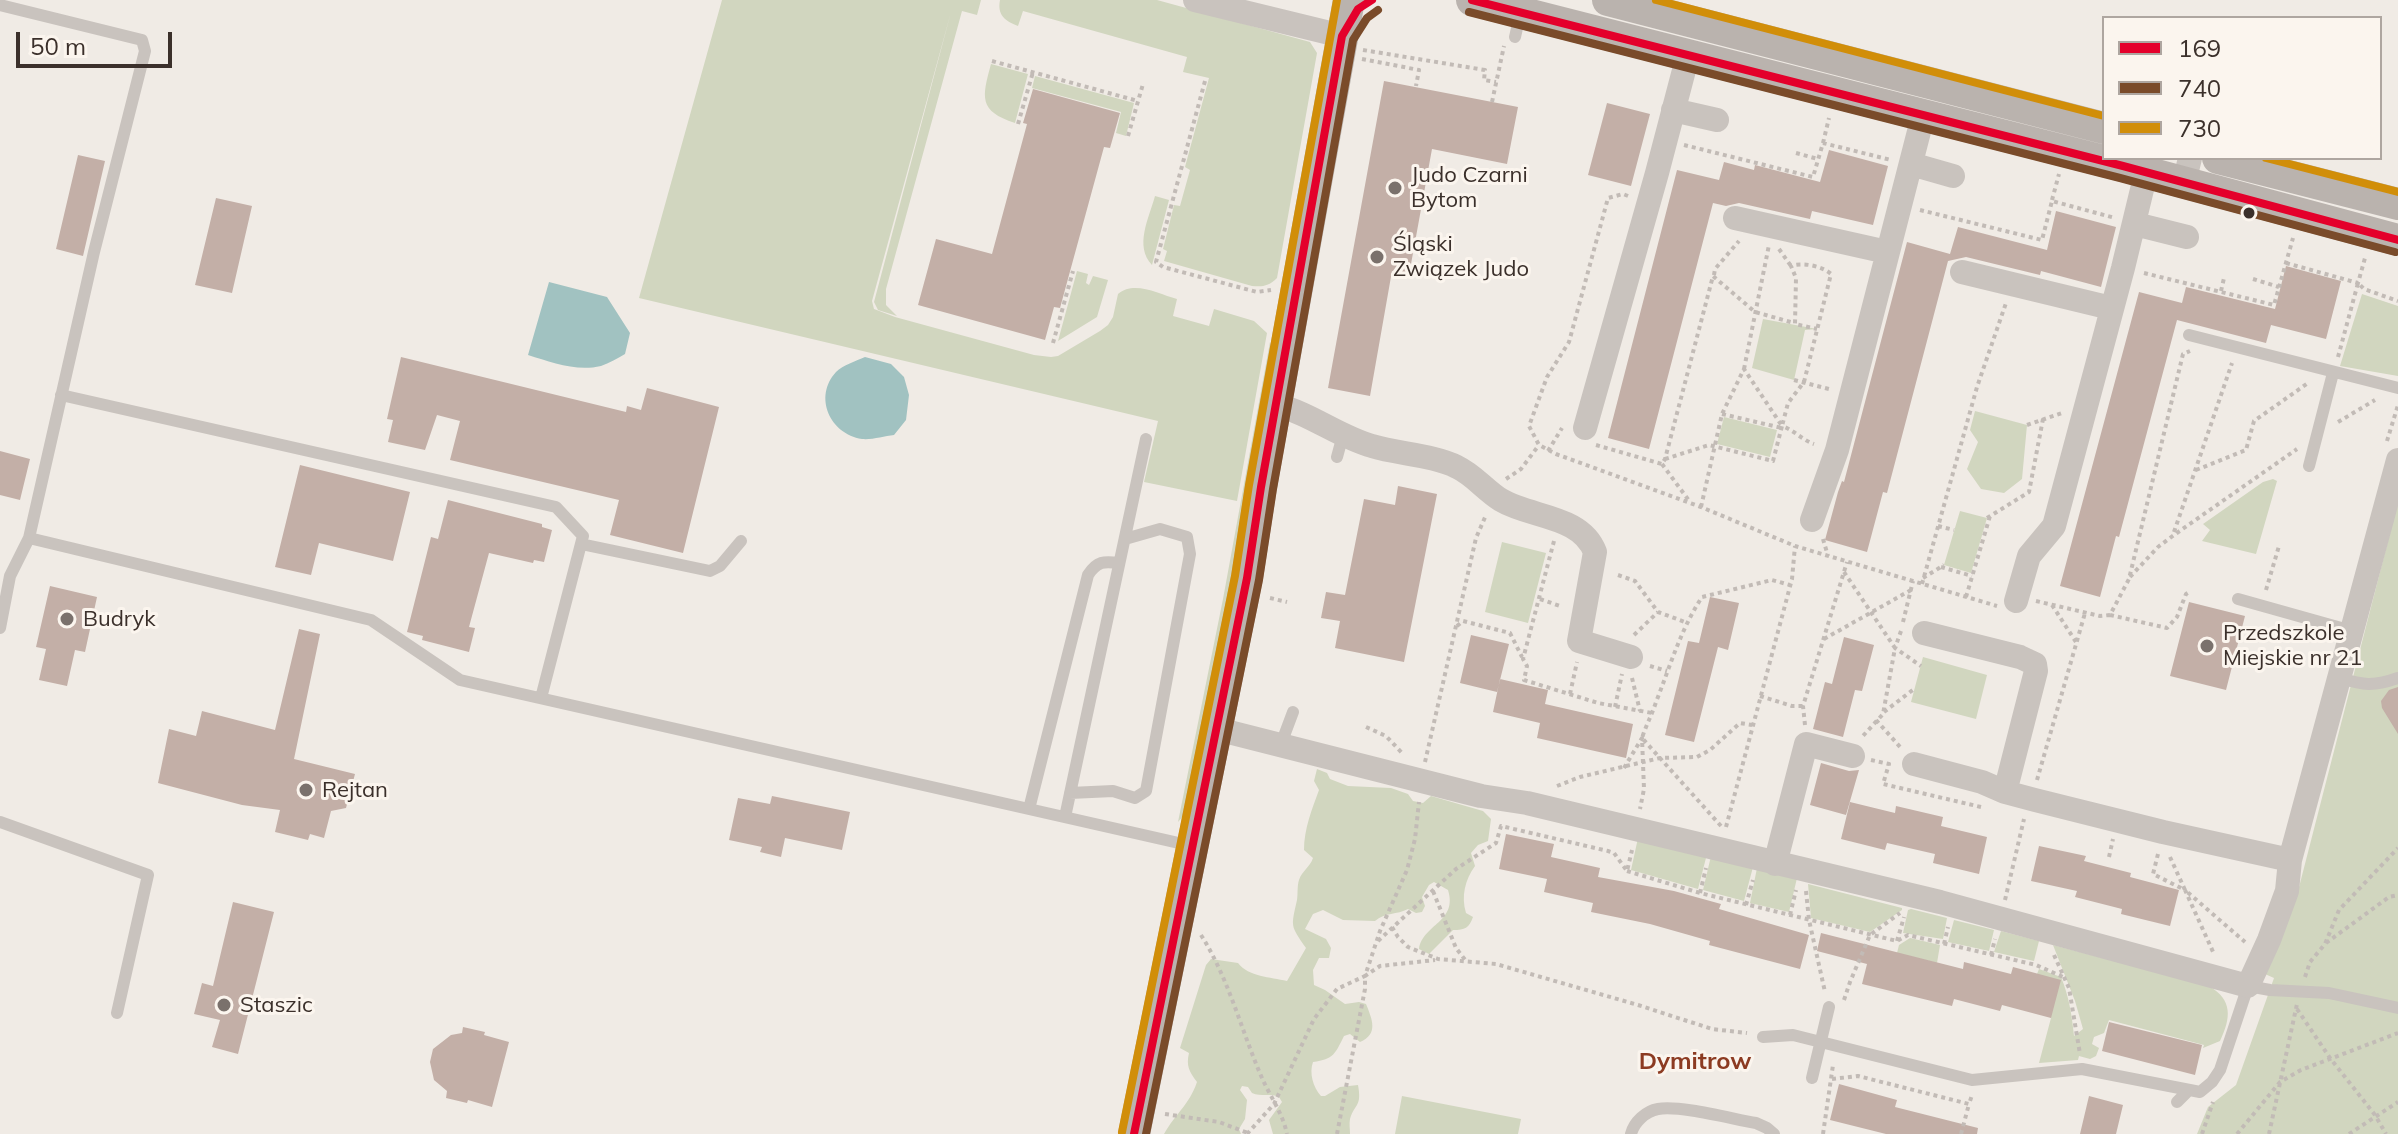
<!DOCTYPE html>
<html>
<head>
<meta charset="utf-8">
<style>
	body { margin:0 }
	#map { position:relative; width:2398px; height:1134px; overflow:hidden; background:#f0ebe5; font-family:Mulish,sans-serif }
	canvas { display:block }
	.legend { position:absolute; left:2102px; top:16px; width:280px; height:144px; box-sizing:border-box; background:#fbf5ee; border:2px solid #aea6a0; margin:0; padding:10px 14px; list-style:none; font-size:24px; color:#3b302b }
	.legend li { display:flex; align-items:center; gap:16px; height:40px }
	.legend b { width:40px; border:2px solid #aea6a0 }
	.scale { position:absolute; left:16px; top:32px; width:156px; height:36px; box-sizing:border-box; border:4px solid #3b302b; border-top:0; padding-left:10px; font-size:24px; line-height:28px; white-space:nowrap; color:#3b302b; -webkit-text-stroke:6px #fbf5ee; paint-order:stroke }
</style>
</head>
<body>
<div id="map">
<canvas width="2398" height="1134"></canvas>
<ul class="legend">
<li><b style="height:10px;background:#e4002b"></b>169</li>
<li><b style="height:10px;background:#7a4b2a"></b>740</li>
<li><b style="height:10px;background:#d18e09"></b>730</li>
</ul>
<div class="scale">50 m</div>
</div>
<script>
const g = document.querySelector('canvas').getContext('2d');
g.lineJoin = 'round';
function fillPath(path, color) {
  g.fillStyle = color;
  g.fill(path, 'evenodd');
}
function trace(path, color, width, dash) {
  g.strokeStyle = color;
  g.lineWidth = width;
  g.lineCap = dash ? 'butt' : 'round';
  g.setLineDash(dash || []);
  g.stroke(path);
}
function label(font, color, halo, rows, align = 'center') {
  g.font = font + ' Mulish,sans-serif';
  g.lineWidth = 6;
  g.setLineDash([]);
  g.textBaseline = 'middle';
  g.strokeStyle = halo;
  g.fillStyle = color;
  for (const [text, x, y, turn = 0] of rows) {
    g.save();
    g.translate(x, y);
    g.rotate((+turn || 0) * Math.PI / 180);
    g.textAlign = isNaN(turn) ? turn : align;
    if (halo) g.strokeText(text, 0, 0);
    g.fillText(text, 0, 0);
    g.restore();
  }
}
fillPath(new Path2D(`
	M722,0H981L977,15L962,11L886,289V305L897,316L878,310L874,302L951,12L872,301L874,309L895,317L1034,355L1051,357L1058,356L1100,331L1108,325L1113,317L1118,294C1134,280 1159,294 1177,299L1173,316L1209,326L1214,309L1254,321L1267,333L1237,501L1144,482L1158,421L639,298Z
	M1000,0H1157L1310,42L1317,53L1277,278C1269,286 1263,287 1252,286L1164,261L1167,251L1163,249L1174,205L1180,206L1190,170L1185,167L1209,78L1183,72L1187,57L1023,11L1018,26C1005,21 997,15 1000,0Z
	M991,64L1028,74L1015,123C978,111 982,97 991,64Z
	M1035,76L1134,103L1126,136L1116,133L1121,112L1032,88Z
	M1155,196L1169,200L1152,265C1134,246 1149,218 1155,196Z
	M1077,271L1088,274L1086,283L1089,285L1093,276L1108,280L1097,317L1058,341Z
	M2362,294L2398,306V376L2340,366Z
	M1763,319L1817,329L1805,330L1794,380L1752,368Z
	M1270,342L1272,353L1253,469L1185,814L1178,822L1223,599Z
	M1975,411L2027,425L2022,479L2004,493L1981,489L1967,469L1978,442L1970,430Z
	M1724,417L1777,430L1770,457L1717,444Z
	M2273,479L2277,481L2256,554L2202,541L2210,530L2203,524L2263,482Z
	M2398,502V1134H2197L2208,1107L2236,1085L2274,978L2265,974L2297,895Z
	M1960,511L1987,518L1971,573L1944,565Z
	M1502,542L1546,553L1528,623L1485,612Z
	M1923,657L1987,675L1976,719L1911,702Z
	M1317,769L1327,773L1330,779L1348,786L1391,788L1408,794L1413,801L1423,803L1431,796L1483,811L1491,819L1488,841L1478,845L1471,853L1475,866C1465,880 1461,896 1466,913L1473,917C1469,928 1465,930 1453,930L1429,954L1419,949C1423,924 1458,922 1448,890L1434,882L1429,885L1422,897L1425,906L1422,912L1416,913L1408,909C1397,915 1385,912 1375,921L1343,920L1323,910L1313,914L1305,929L1326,939L1331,948L1329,958H1319L1313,970L1314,985L1325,990L1345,1004L1359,1002L1366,1004C1372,1019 1379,1034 1360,1042L1350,1034L1344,1036C1335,1054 1334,1059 1313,1062C1309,1073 1313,1087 1321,1096H1325L1340,1087L1358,1085C1362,1107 1355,1103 1350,1119C1349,1124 1350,1129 1350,1134H1273L1269,1120L1282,1102L1279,1097C1271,1093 1261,1097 1252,1093L1248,1087L1242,1086L1240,1090L1247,1100L1245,1119L1239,1129L1241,1134H1164C1176,1113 1189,1105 1197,1082C1189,1071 1186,1066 1189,1053L1180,1048L1206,965L1211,959L1238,963C1249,977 1270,977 1287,981L1306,948C1290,925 1291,927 1297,900C1298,894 1297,886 1299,880C1302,871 1310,867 1313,858L1304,850C1304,829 1312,809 1319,790L1314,781Z
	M1638,838L1707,854L1698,889L1631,870Z
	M1711,856L1753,867L1744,901L1703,890Z
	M1757,868L1797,878L1789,912L1750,903Z
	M1808,884L1902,908V910L1870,932L1811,918Z
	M1911,909L1947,918L1943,939L1903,933L1908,910Z
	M1954,920L1994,930L1989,951L1948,942Z
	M2001,931L2039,941L2034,961L1994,952Z
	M1910,938L1940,945L1937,963L1897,953L1899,945Z
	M2053,945L2209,986C2233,1000 2231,1018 2220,1041L2203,1048L2204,1045L2109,1020L2104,1033L2094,1037L2092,1044L2099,1048L2096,1056L2090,1059L2079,1056L2078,1060L2039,1063L2051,1018L2037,974L2039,969L2061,977C2069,996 2072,1016 2074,1036L2083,1029L2075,1001Z
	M1402,1096L1521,1119L1518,1134H1395Z`), '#d1d6bf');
fillPath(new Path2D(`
	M549,282L607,297L630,333L625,354C618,358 609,363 601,366C576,372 551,362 528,355Z
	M865,357L891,364L904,377L909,395L906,420L894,435C884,436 872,440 862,439C830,434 813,397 836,372C843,365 856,361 865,357Z`), '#a1c2c1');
fillPath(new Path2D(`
	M1384,81L1518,107L1507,164L1432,149L1409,275L1392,271L1370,396L1328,388Z
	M1033,89L1120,113L1110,148L1104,147L1060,308L1054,307L1045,340L918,305L936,239L992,254L1027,124L1023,123Z
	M1607,103L1650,114L1631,186L1588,175Z
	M1829,150L1888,166L1873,225L1812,211L1810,219L1739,203L1726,206L1713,203L1649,449L1608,438L1677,170L1719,180L1724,162L1754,170L1755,165L1820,182Z
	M78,155L105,161L83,256L56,249Z
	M216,198L252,206L232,293L195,285Z
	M2056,211L2116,227L2101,287L2041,271L2040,275L1966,257L1948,261L1887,493L1883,492L1867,552L1825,540L1838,492L1842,481L1844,482L1907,242L1950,254L1958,227L2047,250Z
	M2286,266L2341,281L2326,339L2271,325L2266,343L2177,320L2119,537L2116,536L2100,597L2060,586L2139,292L2182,303L2186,287L2275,309Z
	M401,357L626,412L627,406L641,410L647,388L719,407L683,553L610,535L619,500L450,460L460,421L437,415L425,450L388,442L393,420L387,419Z
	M0,451L30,459L20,500L0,495Z
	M300,465L410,492L393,561L319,543L311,575L275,567Z
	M1398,486L1437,494L1404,662L1335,648L1340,621L1321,618L1326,592L1345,595L1364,499L1395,505Z
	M448,500L542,524V527L552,530L544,562L534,560L533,563L489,553L469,627L475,628L469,652L422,640L423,636L407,632L431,537L438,539Z
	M50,586L97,597L85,652L75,650L67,686L39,680L46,649L36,647Z
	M1710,597L1739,603L1728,650L1718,647L1694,742L1665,735L1688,641L1699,643Z
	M2189,602L2245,616L2226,690L2170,676Z
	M299,629L320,634L294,759L355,774L346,808L331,811L324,838L310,834L308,840L275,832L280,810L242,805L158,783L169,729L196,736L202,711L275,730Z
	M1471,635L1509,644L1497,692L1460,683Z
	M1844,637L1874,645L1862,691L1855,690L1843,737L1813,729L1825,682L1832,684Z
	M1500,679L1548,690L1545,704L1633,724L1626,758L1537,738L1540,723L1493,712Z
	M2398,687V734L2382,708L2381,701L2389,690Z
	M1821,763L1849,771L1859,770L1846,815L1810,805Z
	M772,796L850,812L842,850L785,838L781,857L760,852L762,847L729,840L738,798L770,804Z
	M1850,802L1895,813L1896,806L1943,817L1941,826L1987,837L1979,874L1933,863L1935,854L1887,843L1885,850L1841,839Z
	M1506,834L1554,844L1551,857L1600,868L1598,877L1674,891L1721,904L1719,909L1809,935L1800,969L1709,945L1710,941L1650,924L1591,912L1593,903L1544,892L1547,879L1499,869Z
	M2039,846L2086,856L2084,861L2131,873L2130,877L2179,890L2170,926L2121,914L2122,909L2075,897L2077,891L2031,881Z
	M233,902L274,912L238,1054L212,1047L220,1020L194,1014L202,983L213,986Z
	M1821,933L1963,969L1964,962L2011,974L2013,967L2061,980L2051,1018L2002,1005L2000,1011L1954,999L1952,1006L1862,984L1867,964L1817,951Z
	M2109,1022L2202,1045L2195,1075L2102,1051Z
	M463,1027L485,1032L484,1035L509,1042L492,1107L468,1100L467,1103L446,1098L447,1091L434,1080L430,1062L433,1049L451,1035L462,1033Z
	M1839,1084L1897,1100L1895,1107L1978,1128L1977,1134H1886L1830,1120Z
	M2089,1096L2123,1105L2116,1134H2080Z`), '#c3afa7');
trace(new Path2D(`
	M1363,50L1485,70L1484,80L1496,82
	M1362,59L1419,70L1416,86
	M992,61L1138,101
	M1205,81L1156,262L1163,267L1257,292L1271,290
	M1492,102L1504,46
	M1018,124L1033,72
	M1128,136L1143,84
	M1823,143L1829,118
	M1684,145L1813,177L1823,143L1891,160
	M1796,153L1818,159
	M1628,196L1623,194L1608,198L1569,342L1547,377L1529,426L1539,445L1556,454L1701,507L1795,546L1997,606
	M2052,200L2059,174
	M1920,210L2042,240L2052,201L2115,218
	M1779,249L1791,266
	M2286,263L2358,283L2365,258
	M2144,273L2274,305L2293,238
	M1714,275L1715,269L1739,241
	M2253,279L2279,287
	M2221,291L2224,278
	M1053,343L1073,271
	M2338,357L2358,283L2364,289L2398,301
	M1744,369L1769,245
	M1794,380L1829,389
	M1722,414L1782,428
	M2338,422L2375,400
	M2027,425L2062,413
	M2387,441L2398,405
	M1596,445L1662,464L1665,459L1713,276L1755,312L1794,323
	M1548,451L1562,428
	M1665,459L1709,445L1773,461L1782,426C1794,430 1802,440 1814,444
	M1662,464L1690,502
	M2196,470L2246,450L2254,421L2308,383
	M1506,479L1521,469L1539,445
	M1701,507L1722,414L1744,369L1782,426L1788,403L1804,382L1831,274C1822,266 1803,262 1791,266L1796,278L1795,324L1817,329
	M1987,518L2029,492L2043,419
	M1938,526L1954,530
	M2174,532L2232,363
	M1823,539L1828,556
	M1554,541L1523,659L1527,666L1524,680L1598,703L1652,713
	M1941,567L1972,576
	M1844,572L1895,648L1883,714L1862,737
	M1618,575L1635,581L1658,612L1685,622
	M2130,577L2158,547L2174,535L2297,449
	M1923,578L1944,565
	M1922,584L1977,387L2006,303
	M2266,590L2279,546
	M1966,597L1990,516
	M1270,598L1287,602
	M1540,599L1560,606
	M2036,601L2100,616L2110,615L2129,579L2183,354L2190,351
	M2052,605L2076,642
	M2110,615L2167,628L2177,617L2186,594L2191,591
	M1903,622L1913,581
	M1457,626L1463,621L1510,633L1522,657
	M1901,631L1895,648L1921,666
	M1634,635L1658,612
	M1824,639L1911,590
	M1650,666L1667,671
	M1632,678L1640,711
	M1570,694L1577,662
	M1760,696L1792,706H1803
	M1615,707L1622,674
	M1884,712L1914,689
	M1876,720L1901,748
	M1805,725L1803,706L1847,562
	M1366,727L1386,736L1403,754
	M1871,760L1889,764L1883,784L1981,807
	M1425,762L1476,538L1486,515
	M1624,768L1642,738L1644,789L1640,809
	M2037,780L2085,613
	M1557,786L1580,777L1660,758L1697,757L1710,750L1740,723L1752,725
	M1721,826L1642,738C1646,725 1652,715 1656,702C1671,664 1680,631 1702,597L1772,580L1790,585
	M1726,827L1792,579L1795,546
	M2158,854L2153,874L2185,890L2214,954
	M2109,857L2113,839
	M2170,857L2185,890L2245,942
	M1627,871L1700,893L1897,941L1908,935L2036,965L2063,977
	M1433,891L1456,948L1466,961
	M1806,891L1809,920L1825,992
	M1700,893L1706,868
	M2005,900L2024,819
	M1746,905L1753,880
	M1790,915L1796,890
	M1392,927L1398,937L1408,947L1438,959L1496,964L1638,1005L1712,1029L1747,1033
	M1201,935C1229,979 1241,1030 1262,1078C1270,1096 1283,1114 1287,1134
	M1378,941L1456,869L1496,843L1501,826L1608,851L1614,853L1627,871L1632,850
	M1897,941L1904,917
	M2326,943L2389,897L2398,895
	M1944,944L1948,927
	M1991,955L1995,939
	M2054,955L2069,988L2080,1054
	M2305,977L2310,962L2325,944L2339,910L2398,848
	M1844,1000L1850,982L1870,935L1900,913
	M2297,1009L2330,1058L2375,1115L2386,1134
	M1832,1079L1858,1076L1969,1104L1972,1095
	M1165,1114L1219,1122L1248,1133
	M1247,1134L1274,1104L1314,1019L1337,989L1365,976L1380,931L1407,870L1415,839L1419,802
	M1337,1134L1365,989V976L1380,966L1435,960
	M1823,1134L1833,1065
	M1961,1134L1969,1104
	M2202,1134L2213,1102
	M2237,1134L2280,1082L2301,1070L2398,1033
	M2269,1134L2297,1004
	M2349,1134L2398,1102`), '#c2bbb6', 4, [4, 4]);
trace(new Path2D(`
	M0,5L142,40L145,51L94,252L29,538
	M1515,37L1520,15
	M2189,335L2398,388
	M61,395L556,507L583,536L541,698
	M1337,457L1343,435
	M2309,466L2333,373
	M581,544L710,571L720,566L741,541
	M2238,599L2352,631
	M0,628L10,576L29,538L371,620L460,680L1192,846
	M2339,678C2364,685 2373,687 2398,678
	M1281,744L1293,712
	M1070,793L1113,791L1135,798L1146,791L1190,554L1187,537L1160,529L1125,539
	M1029,809L1088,575C1097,561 1104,561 1119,563
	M1065,817L1146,439
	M0,822L148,875L117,1013
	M1763,1037L1793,1035L1972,1080L2082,1069L2200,1092L2212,1082L2220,1070L2248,986L2270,990L2329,993L2398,1008
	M1812,1078L1829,1007
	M2177,1102L2189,1090
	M1631,1134C1634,1122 1646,1111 1658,1109C1680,1105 1732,1119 1756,1123L1767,1128L1774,1134`), '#c9c3be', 12);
trace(new Path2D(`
	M1195,0L1342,36
	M1673,110L1717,120
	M1911,164L1953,176
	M2184,183L2190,158
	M1735,218L1887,252
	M2135,224L2187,237
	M1962,272L2111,308
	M1276,405C1310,413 1339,437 1372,446C1398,454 1433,455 1457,467C1474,475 1485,490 1501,500C1531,518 1581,515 1595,552L1579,641L1631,657
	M1585,428L1657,173L1688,55
	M1812,520L1837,450L1923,116
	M2016,601L2029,556L2054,526L2123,268L2146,173
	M1924,633L2020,657L2035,664L2036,671L2005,792
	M1217,729L1481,796L1527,803L1940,902L2248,986L2269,940L2287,891L2290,860L2398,460
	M1914,764L1982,782L2005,792L2035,800L2163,832L2290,860
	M1775,864L1806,744L1853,756`), '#c9c3be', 24);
trace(new Path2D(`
	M1472,0L2123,166L2398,240
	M1608,0L2104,128
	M2218,158L2398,204
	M1134,1134L1247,578L1261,487L1349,0`), '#bab3ae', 32);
trace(new Path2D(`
	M1472,0L2123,166L2398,240
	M1134,1134L1247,578L1261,487L1342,36L1358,9L1372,0`), '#e4002b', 8);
trace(new Path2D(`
	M1469,12L2120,178L2395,252
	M1146,1134L1259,580L1273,489L1353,40L1367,18L1378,10`), '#7a4b2a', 8);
trace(new Path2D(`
	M1656,0L2104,116
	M2266,158L2398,192
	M1122,1132L1235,576L1249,485L1337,0`), '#d18e09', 8);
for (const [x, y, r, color] of [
	[1395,188,8,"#7a716c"],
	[2249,213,7,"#3b302b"],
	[1377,257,8,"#7a716c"],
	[67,619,8,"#7a716c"],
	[2207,646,8,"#7a716c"],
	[306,790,8,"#7a716c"],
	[224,1005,8,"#7a716c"]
]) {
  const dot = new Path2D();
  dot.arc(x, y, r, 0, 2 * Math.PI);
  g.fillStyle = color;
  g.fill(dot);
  trace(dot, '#fbf5ee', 3);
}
label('22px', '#3b302b', '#fbf5ee', [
	["Judo Czarni",1411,175],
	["Bytom",1411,200],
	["Śląski",1393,244],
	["Związek Judo",1393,269],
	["Budryk",83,619],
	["Przedszkole",2223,633],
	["Miejskie nr 21",2223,658],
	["Rejtan",322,790],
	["Staszic",240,1005]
], 'left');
label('bold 24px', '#8c3b22', '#fbf5ee', [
	["Dymitrow",1695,1062]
]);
</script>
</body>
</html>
